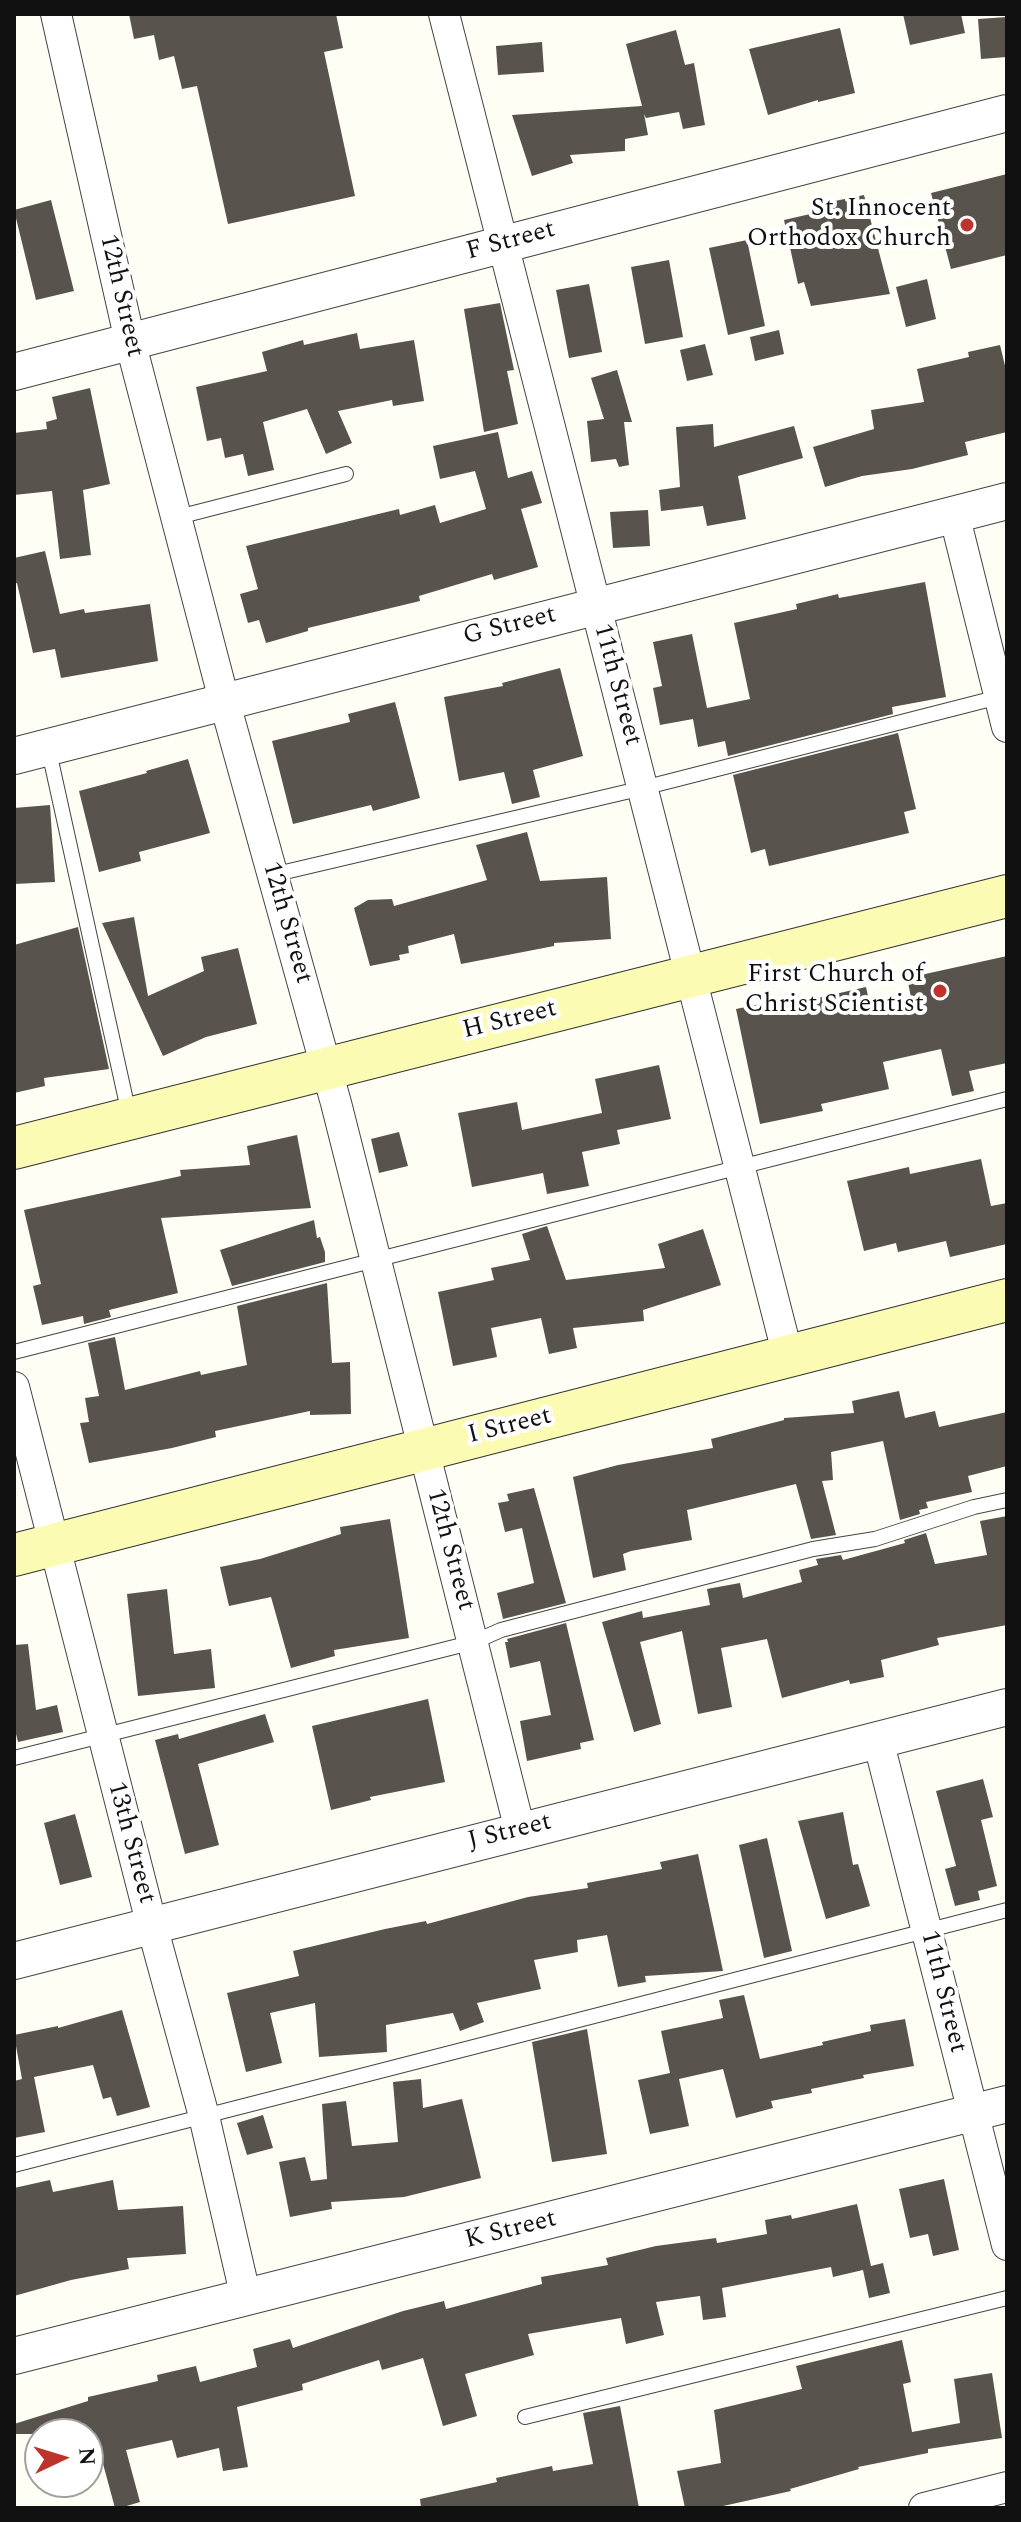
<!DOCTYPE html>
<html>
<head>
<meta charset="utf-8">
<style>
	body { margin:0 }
	#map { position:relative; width:1021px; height:2522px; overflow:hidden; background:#fffef5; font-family:Spectral,serif }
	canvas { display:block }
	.frame { position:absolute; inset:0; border:16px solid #111; pointer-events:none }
	.north { position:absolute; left:24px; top:2418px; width:80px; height:80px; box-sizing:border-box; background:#fff; border:2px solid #a0a0a0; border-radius:50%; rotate:86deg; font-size:22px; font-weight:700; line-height:32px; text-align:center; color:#111 }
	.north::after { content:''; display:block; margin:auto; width:28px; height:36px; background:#be342c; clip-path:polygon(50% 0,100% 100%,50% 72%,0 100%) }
</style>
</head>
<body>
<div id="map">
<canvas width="1021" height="2522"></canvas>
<div class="frame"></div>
<div class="north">N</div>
</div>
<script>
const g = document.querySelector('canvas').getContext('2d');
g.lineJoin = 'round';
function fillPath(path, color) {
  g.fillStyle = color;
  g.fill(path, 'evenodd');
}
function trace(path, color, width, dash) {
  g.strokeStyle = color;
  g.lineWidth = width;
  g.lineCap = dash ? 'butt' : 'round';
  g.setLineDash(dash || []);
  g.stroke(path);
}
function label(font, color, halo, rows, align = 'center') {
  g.font = font + ' Spectral,serif';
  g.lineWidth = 8;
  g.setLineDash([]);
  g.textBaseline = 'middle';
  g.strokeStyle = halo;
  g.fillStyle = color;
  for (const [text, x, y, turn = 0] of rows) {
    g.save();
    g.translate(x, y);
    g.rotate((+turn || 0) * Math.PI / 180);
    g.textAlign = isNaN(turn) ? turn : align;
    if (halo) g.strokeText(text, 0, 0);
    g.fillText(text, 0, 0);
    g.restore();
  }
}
fillPath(new Path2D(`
	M129,14H336L343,48L324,52L355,196L228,224L197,86L182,89L174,56L159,60L154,35L134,39Z
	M903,14H961L965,33L910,45Z
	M1007,17V57L981,59L978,19Z
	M840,28L855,93L818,102V100L768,115L749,49Z
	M676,30L685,65L694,63L705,125L683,129L679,112L646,118L644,114L648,135L625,139V151L570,155L573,163L532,176L512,115L642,106L626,44Z
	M542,42L544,72L498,75L496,46Z
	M1007,174V255L951,269L931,193Z
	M864,195L890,294L811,306L804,282L798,284L784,220L832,209L830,202Z
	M51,200L74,291L36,300L14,210Z
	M747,240L765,326L728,335L709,248Z
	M669,260L683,337L645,344L631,267Z
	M927,279L936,319L906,327L896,287Z
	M589,284L602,352L569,358L556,290Z
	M500,303L514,370L507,371L518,424L484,432L464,309Z
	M779,330L784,354L755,361L750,337Z
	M357,333L360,349L414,340L424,401L393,406L392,400L338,411L352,443L326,454L307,409L263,422L274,470L248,476L243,454L225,458L221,438L207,441L196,387L267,371L262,352L303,340L304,345Z
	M705,344L713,375L687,381L680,350Z
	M1000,345L1007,374V432L965,442L968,455L912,469L862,476L825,487L813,447L874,429L871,410L924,402L917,369L969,357L968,352Z
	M617,370L632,422H624L629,465L619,467L616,459L591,462L587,421L604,419L591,378Z
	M90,388L110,484L83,490L91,555L60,559L52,491L14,495V433L47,429L46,422L57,419L52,397Z
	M713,424L714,447L794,426L803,458L738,476L746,519L707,526L703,506L661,511L659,490L680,487L676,427Z
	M498,432L508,478L532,471L542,503L521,509L538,567L494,580L492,574L419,596L420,601L308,628V631L266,643L259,620L248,623L240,594L258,589L246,546L399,509L400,515L435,505L440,523L486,509L475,471L440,479L433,446Z
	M648,510L650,546L613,548L610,512Z
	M45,551L60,614L84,609L85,613L150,604L158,661L61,678L55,649L33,653L17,583L14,584V558Z
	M925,582L946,697L892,707L893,714L728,756L725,741L698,747L693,719L660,725L653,688L662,686L653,642L692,634L707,708L750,699L734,623L797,609L796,604L838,594L839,598Z
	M560,668L583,756L533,770L540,797L512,804L504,772L459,781L444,697L503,686L502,683Z
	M395,702L420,798L373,811L371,805L293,824L272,741L350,722L348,714Z
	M898,733L916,809L904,812L909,833L769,866L765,849L751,853L733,775Z
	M188,759L210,833L139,852L141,861L99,872L79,791L147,773L146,771Z
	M50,805L55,882L14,884V808Z
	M527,832L540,881L607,877L611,939L554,943V946L461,964L454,934L408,946L409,953L399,955L400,960L370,966L354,908L368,900L392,899L394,906L487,880L476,845Z
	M134,917L148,996L204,971L201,957L238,948L257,1024L206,1037L163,1056L102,923Z
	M78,927L109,1069L44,1078L45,1086L14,1093V945Z
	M1007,956V1063L969,1071L974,1091L952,1096L941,1049L883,1062L889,1089L821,1104L823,1111L760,1124L736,1009L799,996L800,1002L866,987L871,1010L912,1002L907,978Z
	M659,1065L671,1119L617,1130L620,1144L582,1152L589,1186L547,1194L543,1173L472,1187L458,1113L517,1102L522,1130L602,1113L595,1079Z
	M399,1132L408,1166L379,1173L371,1139Z
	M297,1135L311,1208L161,1218L178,1293L109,1310L111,1317L84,1324L83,1316L42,1325L33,1286L41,1284L24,1210L181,1176L180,1170L250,1165L247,1146Z
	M981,1159L991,1206L1007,1203V1244L950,1257L946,1241L898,1252L896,1243L864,1251L847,1181L909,1167L910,1174Z
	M314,1220L317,1238L320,1237L325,1252V1262L232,1286L220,1250Z
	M547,1226L566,1280L665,1268L658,1244L703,1229L721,1285L643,1310L644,1321L573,1328L577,1348L549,1354L541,1318L491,1328L497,1357L453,1366L438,1292L494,1280L491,1268L530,1260L522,1234Z
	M327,1283L332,1363L350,1362L351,1414L310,1415V1411L215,1431L216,1437L172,1448L89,1463L80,1423L89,1422L85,1398L99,1396L88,1343L115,1337L125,1390L200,1371L201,1375L247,1365L237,1306Z
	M899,1391L905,1418L935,1411L939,1427L1007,1412V1466L968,1476L972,1492L926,1502L928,1508L919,1510L920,1514L900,1520L883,1441L831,1452L833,1480L822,1481L836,1535L811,1539L796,1484L687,1510L692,1540L631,1551L623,1554L626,1570L593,1578L573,1477L618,1465L713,1448L711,1439L784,1420V1418L854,1413L852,1401Z
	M534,1488L566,1603L503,1619L497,1593L534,1583L522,1528L505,1532L498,1503L509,1501L507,1494Z
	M1007,1516V1625L937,1638L939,1645L881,1660L884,1677L850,1684L849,1680L782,1698L767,1639L721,1648L732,1707L698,1714L682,1631L640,1642L661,1724L634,1732L602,1622L642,1611L643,1618L710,1605L707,1589L740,1583L743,1598L802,1582L799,1570L818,1565L816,1559L841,1555L843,1560L905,1543L904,1540L926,1533L935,1564L987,1555L980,1521Z
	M390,1519L409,1638L334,1650L335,1656L291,1668L271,1597L229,1606L220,1567L260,1559L341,1534L340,1527Z
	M167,1589L174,1654L211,1649L215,1688L138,1696L127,1594Z
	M566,1623L594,1740L580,1743L581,1749L527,1761L520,1721L551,1715L540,1661L510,1668L505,1642H508L507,1639Z
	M28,1644L36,1710L57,1705L63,1732L18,1742L14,1726V1645Z
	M428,1699L445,1782L370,1797L371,1800L331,1810L312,1726Z
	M265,1714L274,1742L198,1764L219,1845L185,1854L155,1740L178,1734L179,1739Z
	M983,1779L993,1817L981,1820L997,1886L978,1891L980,1900L955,1906L945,1869L956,1866L936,1791Z
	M843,1812L853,1865L858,1864L870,1906L826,1919L798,1821Z
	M75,1814L92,1877L60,1885L44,1823Z
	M767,1838L792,1951L764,1958L739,1845Z
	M698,1854L723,1971L645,1976L646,1982L618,1987L607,1935L577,1940L578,1952L534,1960L541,1989L477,2003L484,2022L460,2031L453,2013L386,2025L387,2052L319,2057L315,2003L270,2013L282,2063L246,2072L227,1993L299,1976L293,1951L385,1929L426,1921L427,1924L528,1897L588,1888L587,1883L662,1869L660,1862Z
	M744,1995L760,2059L823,2045L822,2042L871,2031L870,2025L905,2019L914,2066L863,2075L864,2078L811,2089L812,2093L771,2101L773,2108L736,2118L723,2069L679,2079L689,2126L650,2134L638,2080L670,2073L661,2031L723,2018L719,2000Z
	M122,2010L150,2107L117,2116L111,2097L103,2099L93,2065L34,2077L45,2132L14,2138V2081L22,2079L14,2035L58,2026V2028Z
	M587,2029L607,2154L552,2162L532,2042Z
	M421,2079L423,2108L462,2099L481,2178L404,2197L331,2202L332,2209L290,2217L279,2162L305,2157L311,2181L327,2179L322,2104L346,2101L352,2146L398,2142L393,2082Z
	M263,2115L273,2148L247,2155L237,2123Z
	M944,2179L959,2250L933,2256L928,2234L910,2238L899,2189Z
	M50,2180L53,2192L113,2180L118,2210L183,2206L186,2254L127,2258L129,2269L71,2280L14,2296V2188Z
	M857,2204L871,2266L883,2263L890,2293L869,2298L863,2270L833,2277L831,2267L722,2288L726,2317L703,2320L700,2296L656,2302L664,2335L626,2344L621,2318L528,2334L534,2355L465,2374L477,2416L443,2426L423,2358L382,2370L379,2360L302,2384L303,2390L237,2407L248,2467L223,2471L219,2448L177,2458L172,2440L126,2450L140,2502L120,2508H115L99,2449L88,2453V2434H14V2424L88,2401V2397L158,2381L157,2375L196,2366L200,2382L257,2367L253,2349L290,2339L293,2348L403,2311L444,2301L446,2309L542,2284L541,2277L608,2265L606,2258L656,2246L716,2238L717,2243L767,2234L765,2220L791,2215L792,2219Z
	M902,2340L911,2382L903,2384L912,2432L960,2423L954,2379L992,2373L1002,2438L928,2449V2453L858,2467L859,2469L790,2489L791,2491L714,2508H685L677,2471L721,2463L714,2410L802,2389L796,2366Z
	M620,2406L639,2508H421L420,2499L497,2482L496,2478L552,2466L553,2471L593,2464L583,2413Z`), '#59534d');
const service = new Path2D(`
	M178,517L346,474
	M48,747L129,1114
	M272,875L643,788L1003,696
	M14,1352L1007,1099
	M14,1758L474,1642L501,1630L813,1549L875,1539L974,1507L1007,1500
	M14,2165L1007,1910
	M525,2417L1007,2298`);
const minor = new Path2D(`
	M56,14L130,341L224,700L336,1103L520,1830
	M444,14L788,1356
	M954,514L1007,727
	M14,1387L152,1926L204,2116L246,2298
	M878,1740L1007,2245
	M924,2508L1007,2487`);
const tertiary = new Path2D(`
	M14,372L1007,113
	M14,756L1007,501
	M14,1961L1007,1707
	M14,2356L1007,2104`);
const secondary = new Path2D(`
	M14,1148L1007,896
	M14,1555L1007,1300`);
trace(service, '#444', 16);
trace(minor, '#444', 32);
trace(tertiary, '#444', 38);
trace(secondary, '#333', 44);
trace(service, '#fff', 14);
trace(minor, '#fff', 30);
trace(tertiary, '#fff', 36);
trace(secondary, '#fcfbb3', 42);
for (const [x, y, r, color] of [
	[967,225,8,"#be342c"],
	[940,991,8,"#be342c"]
]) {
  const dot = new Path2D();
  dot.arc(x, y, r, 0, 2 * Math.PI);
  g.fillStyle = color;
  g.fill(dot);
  trace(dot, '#fff', 3);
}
label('26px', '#111', '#fff', [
	["St. Innocent",951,210],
	["Orthodox Church",951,240],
	["First Church of",924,976],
	["Christ Scientist",924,1006]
], 'right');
label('26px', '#111', '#fff', [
	["F Street",511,242,-15],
	["12th Street",120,296,77],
	["G Street",510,627,-14],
	["11th Street",616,685,75],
	["12th Street",286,923,74],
	["H Street",510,1021,-14],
	["I Street",510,1427,-14],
	["12th Street",449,1550,75],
	["J Street",510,1833,-14],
	["13th Street",130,1843,75],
	["11th Street",942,1992,76],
	["K Street",511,2231,-14]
]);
</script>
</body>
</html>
